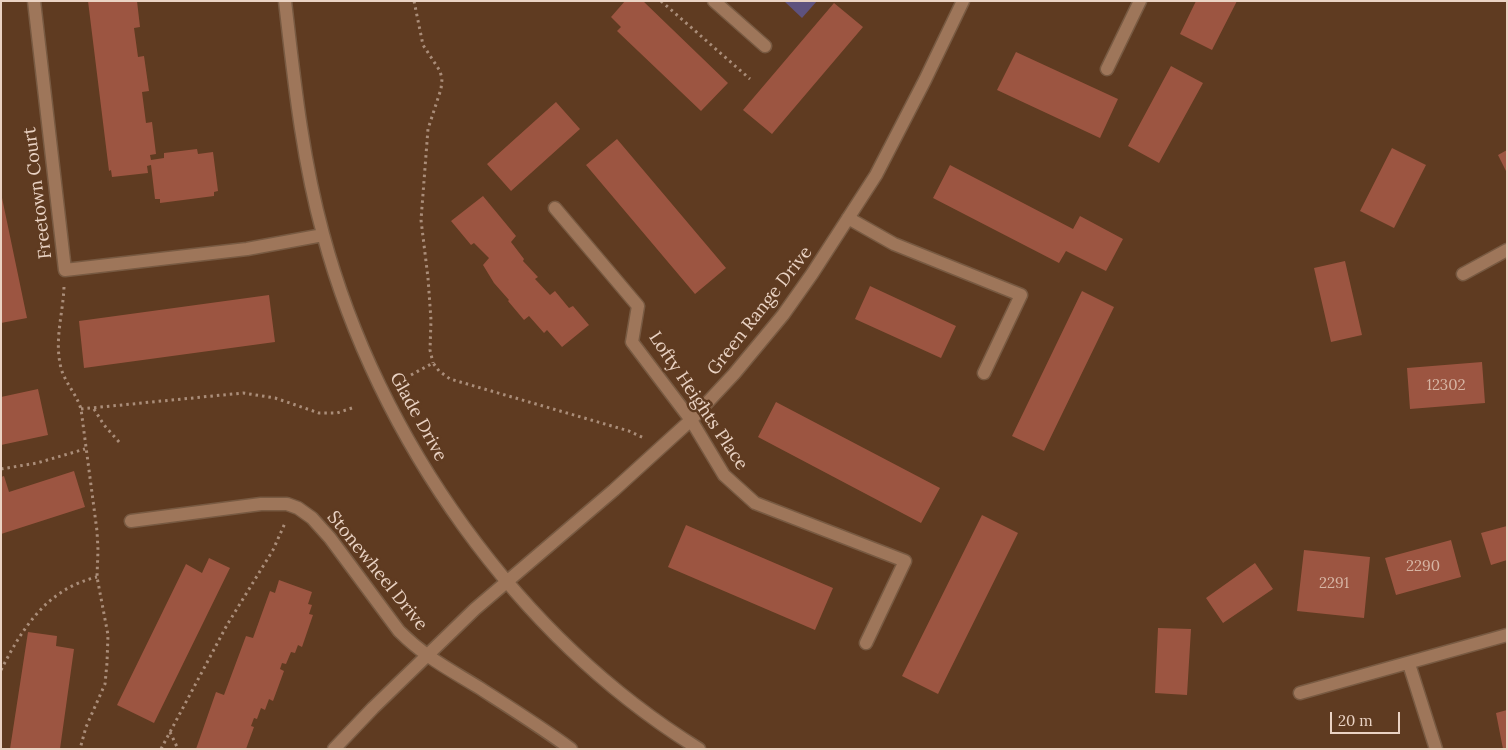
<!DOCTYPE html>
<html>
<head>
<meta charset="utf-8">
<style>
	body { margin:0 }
	#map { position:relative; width:1508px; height:750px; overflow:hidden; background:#5f3b21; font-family:Lora,serif }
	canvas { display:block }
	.frame { position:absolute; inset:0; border:2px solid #ead3c4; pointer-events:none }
	.scale { position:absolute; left:1330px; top:712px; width:70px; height:22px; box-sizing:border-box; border:2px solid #ead3c4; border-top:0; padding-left:6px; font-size:15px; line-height:18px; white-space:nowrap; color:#ead3c4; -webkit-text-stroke:4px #5f3b21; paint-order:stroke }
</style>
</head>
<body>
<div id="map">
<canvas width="1508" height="750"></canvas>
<div class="frame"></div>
<div class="scale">20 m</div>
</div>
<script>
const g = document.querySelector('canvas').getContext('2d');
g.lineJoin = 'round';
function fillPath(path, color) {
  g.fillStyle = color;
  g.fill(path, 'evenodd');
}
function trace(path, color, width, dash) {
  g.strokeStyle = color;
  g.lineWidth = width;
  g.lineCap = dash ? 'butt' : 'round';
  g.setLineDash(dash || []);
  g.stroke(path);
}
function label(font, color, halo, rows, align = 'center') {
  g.font = font + ' Lora,serif';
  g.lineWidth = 5;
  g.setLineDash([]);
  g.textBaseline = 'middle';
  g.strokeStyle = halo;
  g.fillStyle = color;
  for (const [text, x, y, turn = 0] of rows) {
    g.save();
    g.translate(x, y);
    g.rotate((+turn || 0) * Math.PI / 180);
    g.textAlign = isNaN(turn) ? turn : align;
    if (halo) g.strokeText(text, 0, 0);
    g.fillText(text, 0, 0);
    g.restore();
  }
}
fillPath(new Path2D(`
	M784,1H817L802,18Z`), '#5e527e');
fillPath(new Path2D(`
	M88,1H137L140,27L134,28L138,57L144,56L149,91L142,92L146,123L152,122L156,154L150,155L151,160L164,158V153L197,149L198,154L213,152L218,191L214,192V196L160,203V199H155L151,165L147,166L148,173L112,177L111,170L109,171Z
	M625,1H643L728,83L701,111L617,31L621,27L611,17Z
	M1196,1H1237L1212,50L1180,34Z
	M834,3L863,27L772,134L743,110Z
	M1016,52L1118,99L1100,138L997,90Z
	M1171,66L1203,83L1159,163L1128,146Z
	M556,102L580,129L511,191L487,164Z
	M617,139L726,268L695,294L586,165Z
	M1392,148L1426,165L1394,228L1360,211Z
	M1507,150V173L1498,155Z
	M950,165L1073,229L1080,216L1123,239L1106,271L1066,251L1059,263L933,198Z
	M1,193L27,318L1,323Z
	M483,196L516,236L511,242L524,259L523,261L538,277L535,279L550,295L555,291L569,308L573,306L589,325L562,347L547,330L544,333L529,316L524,320L508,301L509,300L494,283L483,265L489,258L474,243L471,245L451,221Z
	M1345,261L1362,335L1331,342L1314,268Z
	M870,286L956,326L941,358L855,319Z
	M1082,291L1114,307L1044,451L1012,436Z
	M269,295L275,342L84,368L79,321Z
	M1482,362L1485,403L1410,409L1407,368Z
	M38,389L48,435L1,445V397Z
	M776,402L940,488L921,523L758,437Z
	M74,471L85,507L1,534V477L4,476L9,492Z
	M982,515L1018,533L938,694L902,676Z
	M686,525L833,588L815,630L668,567Z
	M1507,526V560L1491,565L1481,533Z
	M1451,540L1461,577L1396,595L1385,558Z
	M1304,550L1370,557L1364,618L1297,611Z
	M209,558L230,568L154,723L117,705L186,564L202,573Z
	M1255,563L1273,589L1223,623L1206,598Z
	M279,580L312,592L308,604L312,605L309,614L313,615L302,647L298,645L295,653L291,652L286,664L282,663L280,669L284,671L273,701L269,699L265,710L261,708L257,719L254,718L251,726L254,727L246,749H196L216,692L224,695L246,636L253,638L270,591L275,593Z
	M1158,628L1191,629L1187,695L1155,693Z
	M28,632L57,636L56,646L74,649L60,749H10Z
	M1507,710V749H1503L1496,713Z`), '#9c5541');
const minor = new Path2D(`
	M34,1L65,270L247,249L323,235
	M285,1C294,79 302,158 323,234C378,439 518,637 699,749
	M714,1L765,46
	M1107,69L1140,1
	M555,208L638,306L632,342L691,420L724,475L755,503L905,561L866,643
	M848,218L894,244L1021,295L984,373
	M1463,274L1507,250
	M131,521L261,504H287L298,508L312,518L330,538L399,631C425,657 447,668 478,687C509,707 541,727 571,749
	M1409,664L1436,749
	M1300,693L1507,635
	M334,749L373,708L475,609L614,490L691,420L734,374L783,315L812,274L876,175L925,80L963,1`);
trace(minor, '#785a42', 15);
trace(new Path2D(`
	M414,1L423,45L440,71L442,79L441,89L428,129L421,220L428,278L431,320L430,350L433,363
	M661,1L750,79
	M64,287C63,314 54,340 61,368C65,383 76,393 81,409L97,531L98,550L97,577L108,635L107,663L105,684L86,727L80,749
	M411,375L433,363L439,371L450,379L629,431L644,438
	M81,409L243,393L275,398L319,413H337L352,408
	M94,409L104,425L120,443
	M1,469L37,463L85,449
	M1,670C23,627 47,589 97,577
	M170,732L178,749
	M161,749L227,625L273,550L285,523`), '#aa8d79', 3, [2.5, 4]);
trace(minor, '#9e765a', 12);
label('15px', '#d6b4a3', null, [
	["12302",1446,386],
	["2290",1423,567],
	["2291",1334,584]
]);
label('18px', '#ead3c4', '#5f3b21', [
	["Freetown Court",38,193,-97],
	["Green Range Drive",760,311,-52],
	["Lofty Heights Place",698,401,56],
	["Glade Drive",418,417,61],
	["Stonewheel Drive",377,571,51]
]);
</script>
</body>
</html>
